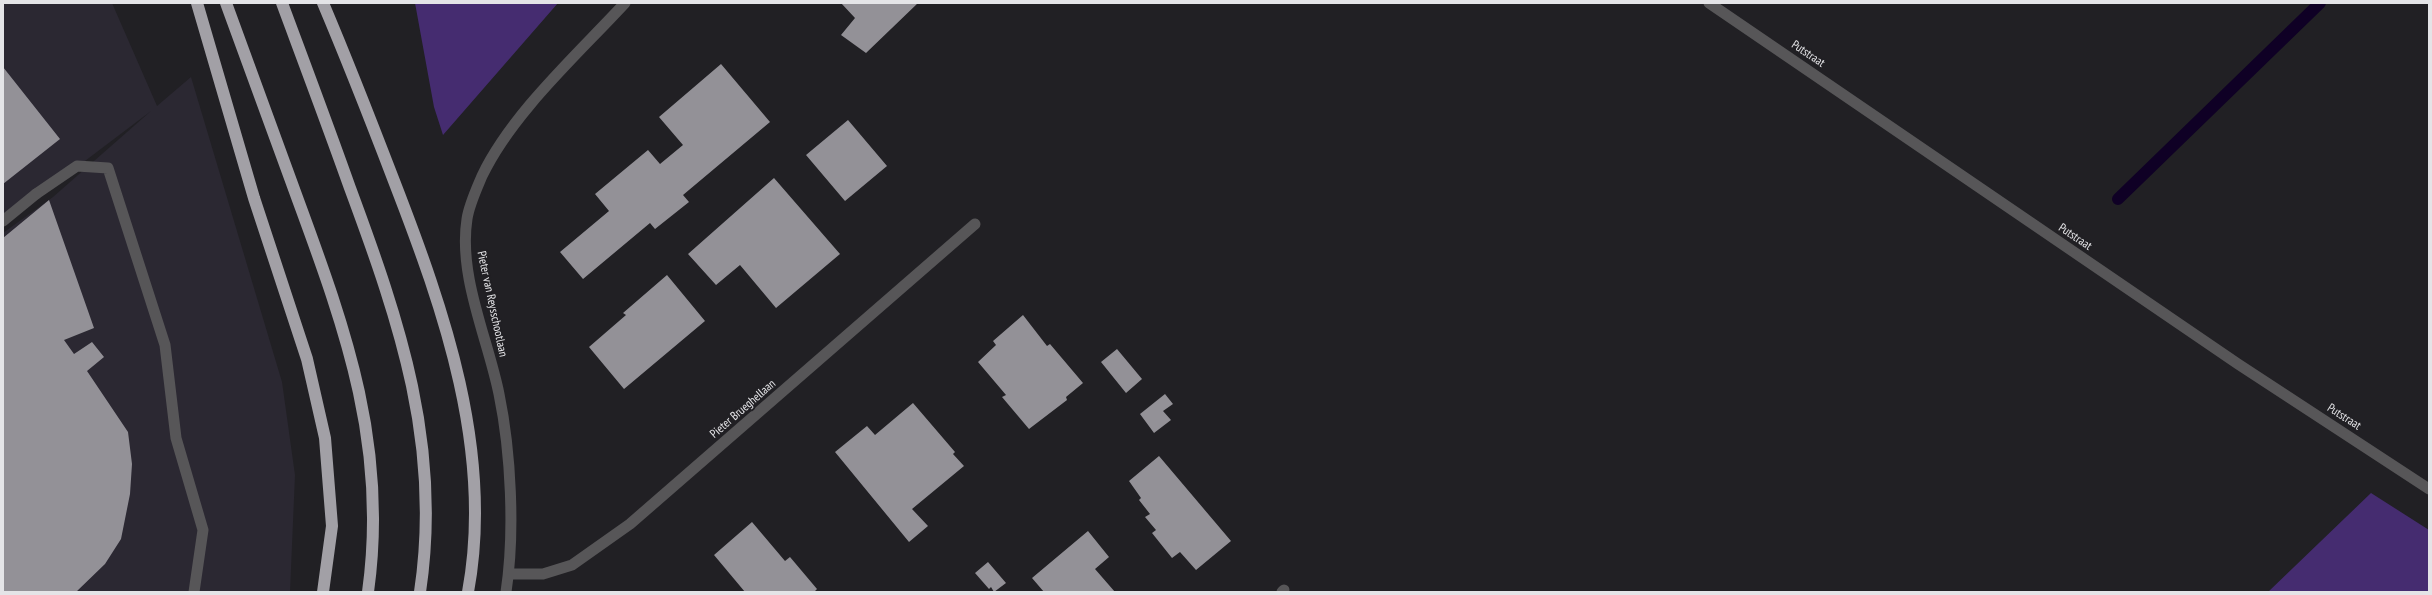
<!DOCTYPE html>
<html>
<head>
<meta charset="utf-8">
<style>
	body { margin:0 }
	#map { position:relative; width:2432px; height:595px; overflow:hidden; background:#212024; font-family:"PT Sans Narrow",sans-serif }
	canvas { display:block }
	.frame { position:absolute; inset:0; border:4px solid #e4e4e7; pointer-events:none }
</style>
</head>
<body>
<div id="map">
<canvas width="2432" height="595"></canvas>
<div class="frame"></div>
</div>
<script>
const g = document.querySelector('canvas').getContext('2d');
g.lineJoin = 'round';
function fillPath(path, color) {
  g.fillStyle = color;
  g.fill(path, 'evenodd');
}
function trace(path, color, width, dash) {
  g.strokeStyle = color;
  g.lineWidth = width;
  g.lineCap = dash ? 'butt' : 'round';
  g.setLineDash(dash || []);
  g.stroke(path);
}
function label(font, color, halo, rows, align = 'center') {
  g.font = font + ' "PT Sans Narrow",sans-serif';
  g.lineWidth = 4;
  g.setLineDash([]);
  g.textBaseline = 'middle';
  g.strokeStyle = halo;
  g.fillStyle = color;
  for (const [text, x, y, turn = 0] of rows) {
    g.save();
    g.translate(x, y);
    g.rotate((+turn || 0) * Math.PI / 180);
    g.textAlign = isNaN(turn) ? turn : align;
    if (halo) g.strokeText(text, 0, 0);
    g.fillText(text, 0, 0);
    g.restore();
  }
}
fillPath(new Path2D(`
	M3,3H112L157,106L191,77L282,382L295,475L290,592H3V233L53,197L151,111L3,223Z`), '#2b2832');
fillPath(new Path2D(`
	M415,3H558L443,135L434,107Z
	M2371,493L2429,530V592H2268Z`), '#452c70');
trace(new Path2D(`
	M2118,199L2320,3`), '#0f0025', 12);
fillPath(new Path2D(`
	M841,3H918L866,53L841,35L855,18Z
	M721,64L770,122L683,195L689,202L655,229L650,223L583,279L560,252L609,211L595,194L648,150L660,164L683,145L659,117Z
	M3,67L60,139L3,184Z
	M848,120L887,166L845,201L806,155Z
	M774,178L840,254L776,308L740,265L716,285L688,254Z
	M49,200L94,328L64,340L74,354L92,342L104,357L87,371L128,432L132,464L130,494L121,539L105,564L76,592H3V238Z
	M667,275L705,321L624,389L589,347L626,315L623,313Z
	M1023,315L1047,346L1050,344L1083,383L1066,397L1067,400L1029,429L1002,397L1006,395L978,362L996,345L993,341Z
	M1117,349L1142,379L1126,393L1101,362Z
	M1165,394L1173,404L1163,411L1171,420L1154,433L1140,414Z
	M913,403L955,452L953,454L964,466L912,509L928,526L909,542L835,452L867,426L875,435Z
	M1159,456L1231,541L1196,570L1180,552L1172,558L1152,533L1156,530L1145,517L1150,514L1139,500L1141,498L1129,481Z
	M752,522L785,561L790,557L817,589L814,592H745L714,555Z
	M1088,531L1109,557L1095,569L1115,592H1044L1032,578Z
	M988,562L1006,583L994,592L991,587L989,589L975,573Z`), '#939197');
trace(new Path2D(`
	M36,194L77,166L108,168L165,345L176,438L203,530L194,592`), '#575658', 11);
trace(new Path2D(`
	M1709,3L2238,364L2429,489
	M3,221L36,194
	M509,574H543L572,565L630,524L975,224
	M506,592C515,533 511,452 499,394C488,339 458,276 467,219C469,205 477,188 482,176C512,113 578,54 625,3
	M1282,592L1284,590`), '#575658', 11);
trace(new Path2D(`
	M197,3L254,198L307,359L325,438L332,526L323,592
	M226,3C250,69 274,134 298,200C347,333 388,448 368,592
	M282,3C305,65 328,126 350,188C400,323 442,446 420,592
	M323,3C348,62 371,121 394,181C444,310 494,452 468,592`), '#a2a0a6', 12);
label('12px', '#e4e4e7', '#212024', [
	["Putstraat",1808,54,34],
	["Putstraat",2075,237,34],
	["Pieter van Reysschootlaan",492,304,78],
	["Pieter Brueghellaan",743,409,-41],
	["Putstraat",2344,417,33]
]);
</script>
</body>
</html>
